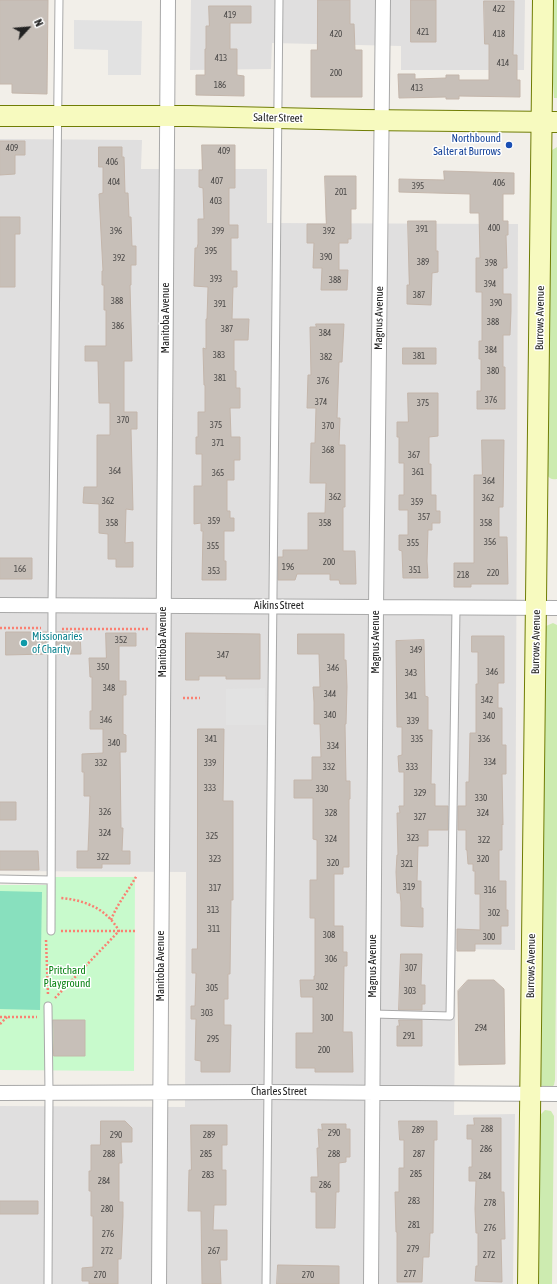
<!DOCTYPE html>
<html>
<head>
<meta charset="utf-8">
<style>
	body { margin:0 }
	#map { position:relative; width:557px; height:1284px; overflow:hidden; background:#f2efe9; font-family:"Asap Condensed",sans-serif }
	canvas { display:block }
	.north { position:absolute; left:8px; top:8px; width:40px; height:40px; -webkit-text-stroke:3px #fff; paint-order:stroke; rotate:64deg; font-size:11px; font-weight:700; line-height:16px; text-align:center; color:#222 }
	.north::after { content:''; display:block; margin:auto; width:14px; height:18px; background:#222; clip-path:polygon(50% 0,100% 100%,50% 72%,0 100%) }
</style>
</head>
<body>
<div id="map">
<canvas width="557" height="1284"></canvas>
<div class="north">N</div>
</div>
<script>
const g = document.querySelector('canvas').getContext('2d');
g.lineJoin = 'round';
function fillPath(path, color) {
  g.fillStyle = color;
  g.fill(path, 'evenodd');
}
function trace(path, color, width, dash) {
  g.strokeStyle = color;
  g.lineWidth = width;
  g.lineCap = dash ? 'butt' : 'round';
  g.setLineDash(dash || []);
  g.stroke(path);
}
function label(font, color, halo, rows, align = 'center') {
  g.font = font + ' "Asap Condensed",sans-serif';
  g.lineWidth = 3;
  g.setLineDash([]);
  g.textBaseline = 'middle';
  g.strokeStyle = halo;
  g.fillStyle = color;
  for (const [text, x, y, turn = 0] of rows) {
    g.save();
    g.translate(x, y);
    g.rotate((+turn || 0) * Math.PI / 180);
    g.textAlign = isNaN(turn) ? turn : align;
    if (halo) g.strokeText(text, 0, 0);
    g.fillText(text, 0, 0);
    g.restore();
  }
}
fillPath(new Path2D(`
	M191,0H525L524,70H401V46L272,43L271,69L190,70Z
	M0,139L142,140L141,169H267V223L518,224L515,950L456,949L454,1115L515,1114L513,1284H0V1106L185,1107L186,872L0,871Z`), '#e0dfdf');
fillPath(new Path2D(`
	M552,0H557V98H554L553,84H551Z
	M557,147V479C552,480 550,479 547,475L550,155L552,150Z
	M553,623L557,625V866L555,1080L554,1085L551,1088H543L541,1085V1080L545,631L546,626Z
	M545,1110L551,1111L554,1116L552,1284H538L539,1116Z`), '#cdebb0');
fillPath(new Path2D(`
	M54,877H135L134,1071L0,1070V885H54Z`), '#c8facc');
fillPath(new Path2D(`
	M0,891L42,892L40,1010L0,1009Z`), '#88e0be');
fillPath(new Path2D(`
	M74,20L142,21L141,75H108V50L74,49Z
	M265,688L266,725H226V689Z`), '#e2e2e2');
const building = new Path2D(`
	M0,0H48L47,94L12,93V84H0Z
	M318,0H350V24H354L355,50H362V97H311V50H317Z
	M411,0H436V42H411Z
	M484,1H514L513,55H517V80H520V97L459,96V99H446V97L399,98L398,74H415V79L446,78V75H459V80H489V44H485Z
	M209,6H251V23H230V49H237V75L244,76V96L196,95V75H205V49H206V26H209Z
	M0,141H25V155H15V174L0,175Z
	M202,145H235V188H229V225H238V238H231V271H237V287H233L232,319H249L248,340H234V371H236V388H240V408H230L231,437H240V460H234V480H227V511H230V518H234V531H224V561H226V580H202L203,531H201V523L194,524V486H202V454H196V437H198V412H205V385H204L203,348L206,349V319H207L208,287L194,286L195,248H197L198,244V219H204L203,188L199,187V170H202Z
	M99,147H122V157H124L125,193H128L129,217H131L132,246H136V265H131V285H130L132,361H124V412H137V429H131L133,510L126,509L125,543L133,542V567H116V559H108V534L99,533V504L83,503L84,487H97V435H110V403H99L98,361H85V346H106V310H104V285H102V271H103L99,194L103,193V167H99Z
	M444,171L514,173V194H503V221H508V235H506L507,268H503V294H511V311L510,335H503V367H505V409H477V391H481V359H479V341H482V292H476V258H480L479,213H470V194L399,192V179L444,180Z
	M325,176H356V209H351V239H348V243H339V270H348L347,290H321L322,268H313L314,243H307V224H326Z
	M0,217H20V234H15V287H0Z
	M408,221H436V251H438V272L432,273L431,305L407,304V285H409Z
	M316,324H344L342,362H339L337,418H340L339,445H345V507H343V551H355L356,584H340L339,580H330V574H297L295,580H278V557H283V550H308V513H325L326,483H310L311,443H315L316,408H307L308,375H311L310,327H316Z
	M403,348H436V364H403Z
	M408,393H438V436L429,437V464H431V495H436V511H440V523H432V530H428L427,561L428,578H403L402,551L399,550V535H408V510H399V495H404V463H399V437H397V422H408Z
	M482,440H504L503,507H499V537H507L508,584H471V587H454V563H474V475H482Z
	M0,558H32V579H0Z
	M6,632H47V654L6,655Z
	M57,632H80L81,654H57Z
	M106,633H136V646H119V681H126V695H123V734L126,735V752H120L121,828H123L122,851H130V864H102V868H77V851H88L89,827L90,796H84V772H82V754L103,753V729H90V711H92V677H90L89,658H106Z
	M186,633L260,634V679H226V676H199V680H186Z
	M298,634H344V660H346L347,687L346,724H345L346,781H350V799H349V867H343V874H334V926H343V952H347V966H344L343,1032H352L353,1072H315V1068H296V1033H313V997H301L300,980H314V976H315V918H310V880H317V840L313,839V798H294V780H312V757H321L320,724H314V702L313,687H320L319,654H298Z
	M472,636H504V683H498V708H502V745H506V774H502L503,825L502,824V850H499V881H506V910H508V926H501V944H475V951H457V929L480,930V894H475V871H473V864H468L467,850H466V830H458V806H466V782H469L470,733H476V684H478V652H472Z
	M424,640L425,696L428,697V730H432L431,784H435V806H448V830H428V846H418L417,881H421V908H423V927L401,926V902L400,893H397L396,872L397,855H398L397,813H400L399,806H404V772H399L398,756L402,755V727H397L396,641Z
	M198,729H224L223,801H233V900H231L230,974H228V999H224V1025H231L230,1072H201V1061L195,1060L196,1019H191V1006H195L196,973H192V949H197Z
	M0,802H16V820H0Z
	M0,851H38L39,870H0Z
	M401,954H422L421,985H425V1004H422V1010H399Z
	M468,980H494L504,989L505,1064L459,1065L458,991Z
	M53,1020H85V1056H54Z
	M399,1020H422V1046H397V1026H399Z
	M474,1118H501V1192H504L505,1239H501L502,1282L475,1281L476,1266H478V1233H476L475,1209L476,1181H469V1167H472V1139H467V1125H474Z
	M101,1121H125L132,1128V1142H121L122,1163H119V1202H123V1216L121,1259H118V1284H89V1281H82V1268L93,1267V1216H91V1191H89V1171H91V1145H100Z
	M399,1121H437V1140H434L433,1233H430L429,1257H423L422,1282H397V1232H396L395,1192H399V1168H404V1140H400Z
	M322,1124H346V1129H350V1157H346V1162L339,1163V1192H336L335,1228H316V1192H311V1177H318L317,1148H319L318,1129L322,1130Z
	M191,1125H227V1145H222V1170H226V1205H214L213,1230H227V1260H220L221,1284H202L201,1211H188L189,1170H191Z
	M0,1201H38V1214H0Z
	M278,1265L339,1266V1284H277Z`);
fillPath(building, '#c7bfb8');
trace(building, '#c4b6ab', 1);
const lane = new Path2D(`
	M0,879L51,880
	M51,931L52,605L59,0
	M48,1006L49,1093L48,1284
	M373,1014L450,1016L456,608
	M266,1284L279,0`);
const street = new Path2D(`
	M0,605L557,608
	M0,1093L268,1092L557,1094
	M159,1284L168,0
	M371,1284L376,607L383,0`);
const secondary = new Path2D(`
	M0,116H188L363,120L557,122
	M528,1284L543,0`);
trace(lane, '#a9a9a9', 9);
trace(street, '#a9a9a9', 16);
trace(secondary, '#707d05', 22);
trace(new Path2D(`
	M0,628H41
	M62,629H149
	M183,698H200
	M111,920C117,904 129,890 137,875
	M61,931H137
	M46,940L48,995
	M55,998L119,931C107,909 85,900 61,898
	M0,1017H37
	M0,1024L7,1017`), '#fa8072', 2.5, [2, 2]);
trace(lane, '#fff', 7);
trace(street, '#fff', 14);
trace(secondary, '#f7fabf', 20);
for (const [x, y, r, color] of [
	[509,145,4,"#1a4fb4"],
	[24,643,4,"#0f9aa8"]
]) {
  const dot = new Path2D();
  dot.arc(x, y, r, 0, 2 * Math.PI);
  g.fillStyle = color;
  g.fill(dot);
  trace(dot, '#fff', 1.5);
}
label('9px', '#4b4948', null, [
	["422",499,9],
	["419",230,15],
	["421",423,32],
	["420",336,34],
	["418",499,34],
	["413",221,58],
	["414",503,63],
	["200",336,73],
	["186",220,85],
	["413",417,88],
	["409",12,148],
	["409",224,151],
	["406",112,162],
	["407",217,181],
	["404",114,182],
	["406",499,183],
	["395",418,186],
	["201",341,192],
	["403",216,201],
	["400",494,228],
	["391",422,229],
	["396",116,231],
	["399",218,231],
	["392",329,231],
	["395",211,251],
	["390",326,257],
	["392",119,258],
	["389",423,262],
	["398",491,263],
	["393",216,279],
	["388",335,280],
	["394",490,284],
	["387",419,295],
	["388",117,301],
	["390",496,303],
	["391",220,304],
	["388",493,322],
	["386",118,326],
	["387",227,329],
	["384",325,333],
	["384",491,350],
	["383",219,355],
	["381",419,356],
	["382",326,357],
	["380",493,371],
	["381",220,378],
	["376",323,381],
	["376",491,400],
	["374",321,402],
	["375",423,403],
	["370",123,420],
	["375",216,425],
	["370",328,426],
	["371",218,443],
	["368",328,450],
	["367",414,455],
	["364",115,471],
	["361",418,472],
	["365",218,473],
	["364",489,481],
	["362",335,497],
	["362",488,498],
	["362",108,501],
	["359",417,502],
	["357",424,517],
	["359",214,521],
	["358",112,523],
	["358",325,523],
	["358",486,523],
	["356",490,542],
	["355",413,543],
	["355",213,546],
	["200",329,562],
	["196",288,567],
	["166",20,569],
	["351",415,570],
	["353",214,571],
	["220",493,573],
	["218",463,575],
	["352",121,640],
	["349",416,650],
	["347",223,655],
	["350",103,667],
	["346",333,668],
	["346",492,672],
	["343",411,673],
	["348",109,688],
	["344",330,694],
	["341",411,696],
	["342",487,700],
	["340",330,715],
	["340",489,716],
	["346",106,720],
	["339",413,721],
	["341",211,739],
	["335",417,739],
	["336",484,739],
	["340",114,743],
	["334",333,746],
	["334",490,762],
	["332",101,763],
	["339",210,763],
	["332",329,767],
	["333",412,767],
	["333",210,788],
	["330",322,789],
	["329",420,793],
	["330",481,798],
	["326",105,812],
	["328",331,813],
	["324",483,813],
	["327",420,817],
	["324",105,833],
	["325",212,836],
	["323",413,838],
	["324",331,839],
	["322",484,840],
	["322",103,857],
	["323",215,859],
	["320",483,859],
	["320",333,863],
	["321",407,864],
	["319",409,887],
	["317",215,888],
	["316",490,890],
	["313",213,910],
	["302",494,913],
	["311",214,929],
	["308",329,935],
	["300",489,937],
	["306",331,959],
	["307",411,968],
	["302",322,987],
	["305",212,988],
	["303",410,991],
	["303",207,1013],
	["300",327,1018],
	["294",481,1028],
	["291",409,1036],
	["295",213,1039],
	["200",324,1050],
	["288",487,1129],
	["289",418,1130],
	["290",334,1133],
	["290",116,1135],
	["289",209,1135],
	["286",486,1149],
	["288",109,1154],
	["285",206,1154],
	["288",334,1154],
	["287",419,1154],
	["285",416,1174],
	["283",208,1175],
	["284",485,1176],
	["284",104,1181],
	["286",325,1185],
	["283",414,1201],
	["278",490,1203],
	["280",107,1209],
	["281",414,1225],
	["276",490,1228],
	["276",108,1234],
	["279",413,1249],
	["272",107,1251],
	["267",214,1251],
	["272",489,1255],
	["277",410,1274],
	["270",100,1275],
	["270",308,1275]
]);
label('11px', '#222', '#fff', [
	["Salter Street",278,118,1],
	["Manitoba Avenue",166,318,-90],
	["Magnus Avenue",379,318,-89],
	["Burrows Avenue",540,318,-89],
	["Aikins Street",279,606],
	["Manitoba Avenue",163,642,-90],
	["Magnus Avenue",376,642,-90],
	["Burrows Avenue",536,642,-89],
	["Manitoba Avenue",161,966,-90],
	["Magnus Avenue",373,966,-90],
	["Burrows Avenue",531,966,-89],
	["Charles Street",279,1092]
]);
label('11px', '#164399', '#fff', [
	["Northbound",501,139],
	["Salter at Burrows",501,152]
], 'right');
label('11px', '#0d838f', '#fff', [
	["Missionaries",32,637],
	["of Charity",32,650]
], 'left');
label('11px', '#0c8416', '#fff', [
	["Pritchard",67,971],
	["Playground",67,984]
]);
</script>
</body>
</html>
